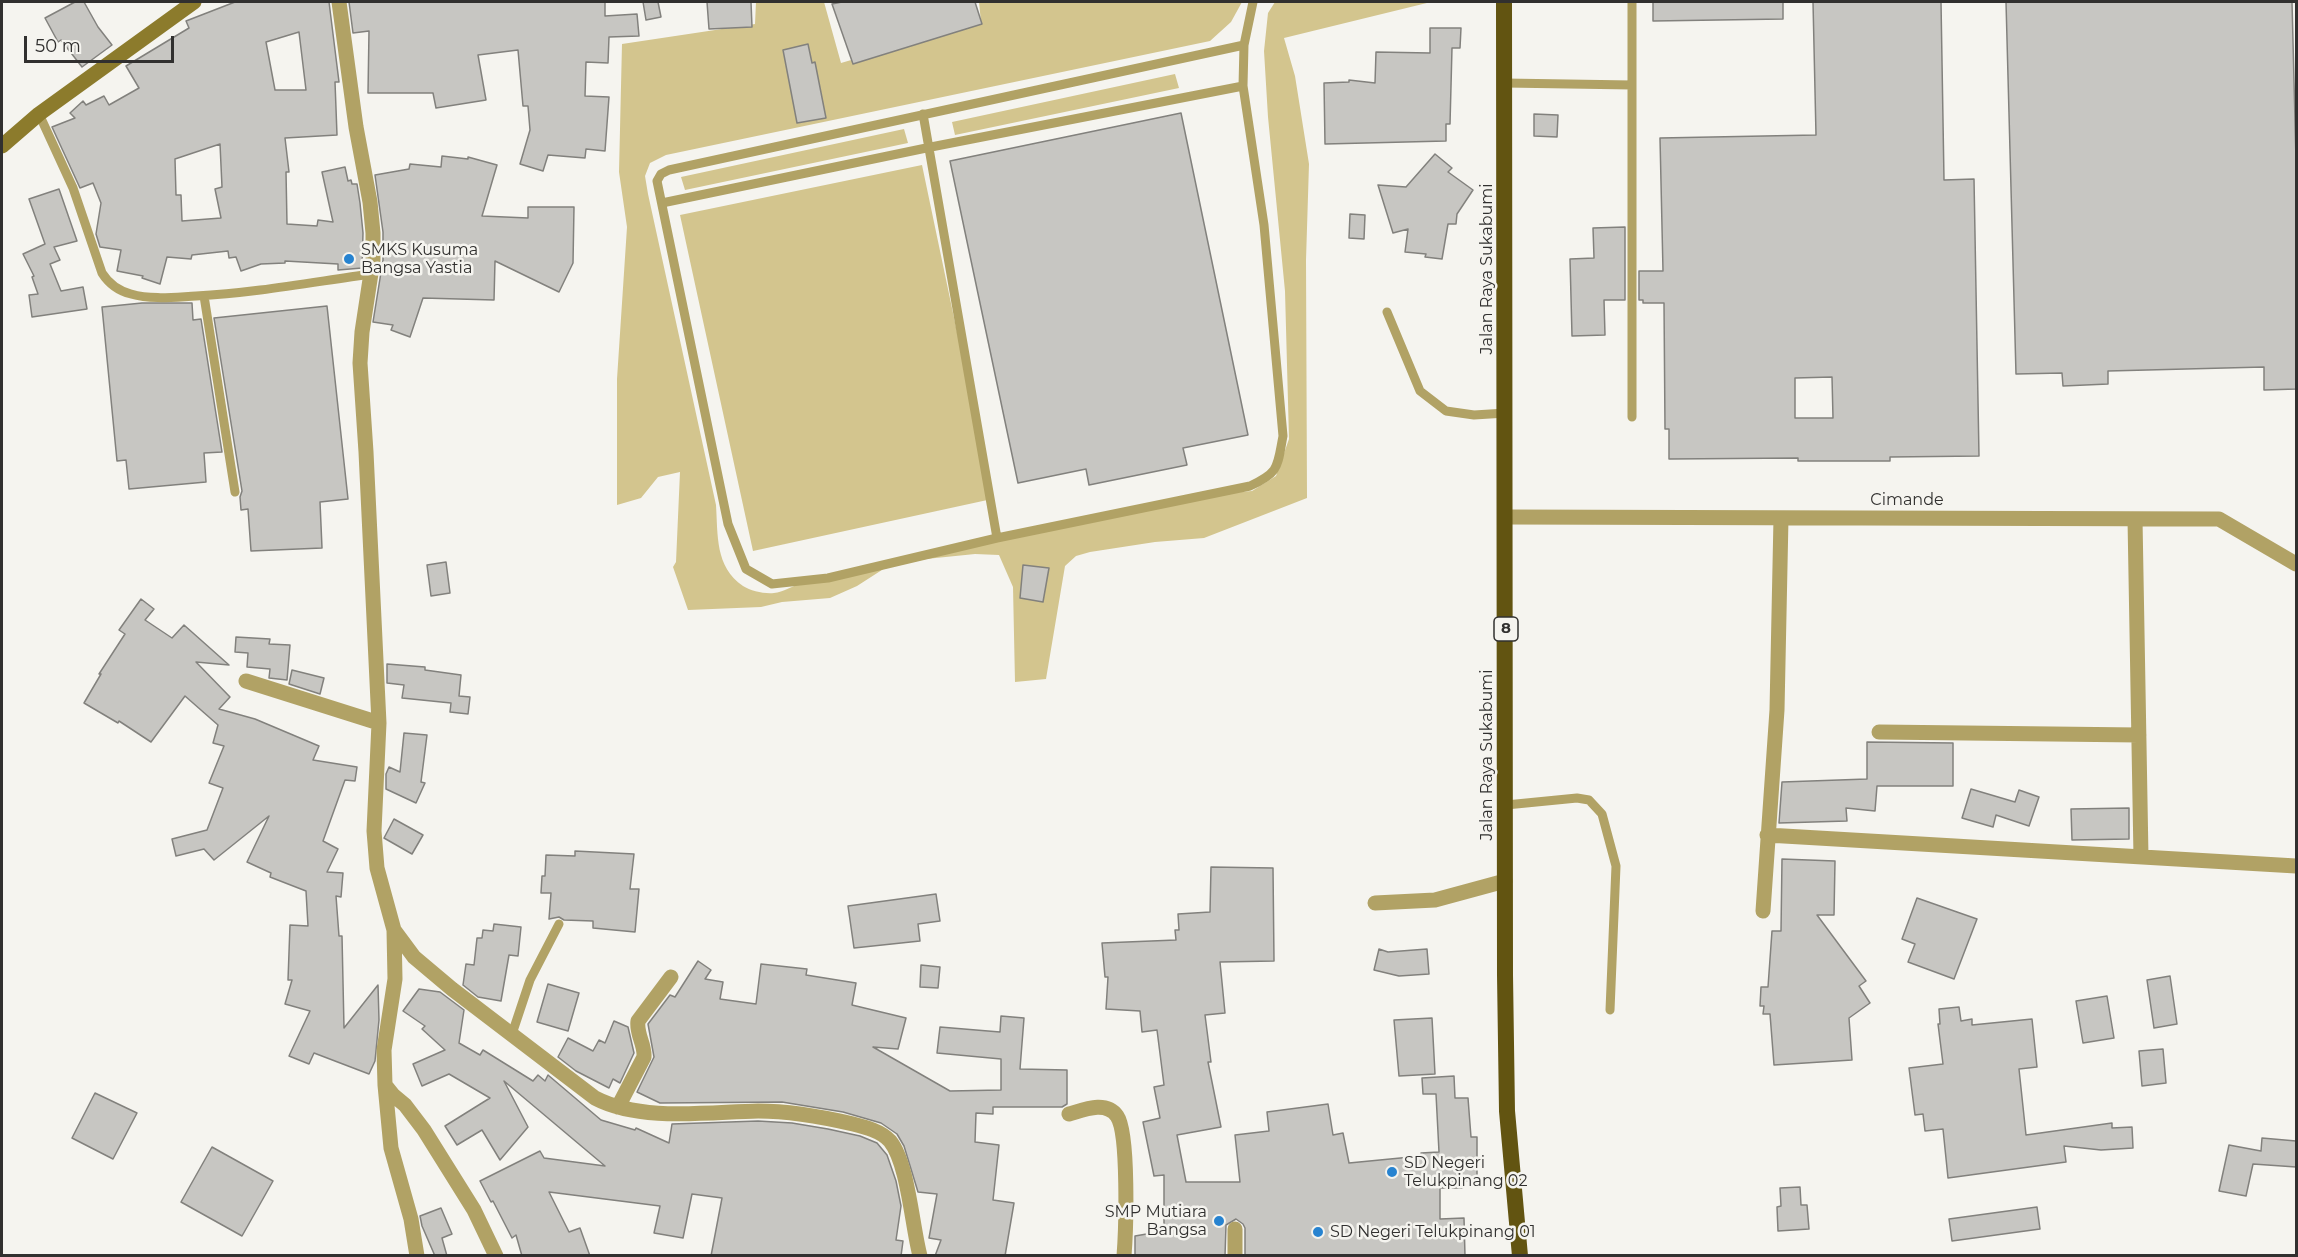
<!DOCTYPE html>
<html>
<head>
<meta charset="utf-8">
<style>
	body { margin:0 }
	#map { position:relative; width:2298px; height:1257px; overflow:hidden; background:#f5f4ef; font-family:Montserrat,sans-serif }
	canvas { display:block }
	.frame { position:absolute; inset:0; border:3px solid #31302f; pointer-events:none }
	.scale { position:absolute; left:24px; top:36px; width:150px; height:27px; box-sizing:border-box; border:3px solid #31302f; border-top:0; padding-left:8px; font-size:18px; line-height:21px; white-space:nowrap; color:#31302f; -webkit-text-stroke:4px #f5f4ef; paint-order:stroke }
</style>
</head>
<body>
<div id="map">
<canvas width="2298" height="1257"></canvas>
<div class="frame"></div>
<div class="scale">50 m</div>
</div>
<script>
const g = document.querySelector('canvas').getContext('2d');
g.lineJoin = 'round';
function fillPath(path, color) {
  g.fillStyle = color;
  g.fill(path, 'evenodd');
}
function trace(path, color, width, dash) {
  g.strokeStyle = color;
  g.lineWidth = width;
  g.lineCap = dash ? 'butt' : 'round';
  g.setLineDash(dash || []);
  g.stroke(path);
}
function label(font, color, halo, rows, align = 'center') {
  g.font = font + ' Montserrat,sans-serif';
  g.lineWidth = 5;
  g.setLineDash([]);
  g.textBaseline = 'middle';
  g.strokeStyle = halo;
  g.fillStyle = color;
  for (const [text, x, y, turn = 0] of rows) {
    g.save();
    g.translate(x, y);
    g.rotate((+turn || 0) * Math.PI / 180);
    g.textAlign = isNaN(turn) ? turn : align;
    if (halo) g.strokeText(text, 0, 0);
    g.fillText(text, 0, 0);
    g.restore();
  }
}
fillPath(new Path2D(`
	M756,2H824L841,63L981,22L979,2H1242L1231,22L1210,41L666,155L650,163L645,176L648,194L716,505C718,535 715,567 743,586C751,591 764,594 774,593C783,592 793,586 801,583L1229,493L1252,491L1276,476L1289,439L1285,291L1268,117L1264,51L1268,13L1275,2H1431L1284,38L1295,76L1309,164L1306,260L1307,498L1204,538L1155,542L1090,552L1076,556L1065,566L1046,679L1015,682L1013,587L999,555L975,554L926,559L885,568L857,586L830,598L782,602L761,607L688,610L673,567L676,562L680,472L658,477L641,498L617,505V379L627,227L619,172L622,44L755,24Z
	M1175,74L1179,88L955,135L952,122Z
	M904,129L908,143L685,190L681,177Z
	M922,165L992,499L753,551L680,215Z`), '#d3c58e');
const building = new Path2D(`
	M75,2H84L98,27L112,45L82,67L61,40L58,42L45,18Z
	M235,2H329L339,82H335L337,135L285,138L289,172H286L287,224L317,226L318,220L333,222L322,172L345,167L348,181L351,180L352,184H357L360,203L363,233L362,268L338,270V264L285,261V263L261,264L241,271L236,257L229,258L228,251L192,255L191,259L167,257L160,284L142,278L143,276L117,271L121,250L100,247L96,234L101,203L93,183L80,188L52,127L75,118L70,113L83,101L86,105L104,96L109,105L139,88L126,66L189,28L186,21ZM299,32L306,90H275L266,42ZM220,144L222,187L215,189L221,218L182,221L181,195H176L175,159Z
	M349,2H605V16L637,14L639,36L609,37L608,63L586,62L585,96L609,97L605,151L586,149L585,158L548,155L543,171L520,164L530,130L528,106H523L518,50L478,55L486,100L436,108L433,93H368L369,31L353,33Z
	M643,2H658L661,17L646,20Z
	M707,2H751L752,27L709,29Z
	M842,2H975L982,24L853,64L832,4Z
	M1653,2H1783V19L1653,21Z
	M1813,2H1941L1944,180L1974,179L1979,456L1890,457V461H1798V458L1669,459V429H1665L1664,303H1643V300H1639V271H1663L1660,138L1816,135ZM1832,377L1833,418H1795V378Z
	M2006,2H2292L2296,160V389L2264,390V367L2108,371V384L2063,386L2062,373L2016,374Z
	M1430,28H1461L1460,48H1452L1450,124H1446V141L1325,144L1324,83L1349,82V80L1375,83L1376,52L1430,53Z
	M808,44L812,63L815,62L826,118L797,123L783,50Z
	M1181,113L1248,435L1183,448L1187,465L1089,485L1086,469L1018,483L950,161Z
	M1534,114L1558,115L1557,137L1534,136Z
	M1435,154L1452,168L1448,172L1473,190L1457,214L1456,224H1448L1442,259L1425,257L1426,254L1405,252L1408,229L1393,233L1378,185L1406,187Z
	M442,156L468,159V157L497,165L482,216L528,218V207H574L573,263L559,292L495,261L494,300L423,298L410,337L391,330L393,325L373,322L383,260V232L375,175L409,169L410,164L441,167Z
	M59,189L77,241L54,247L60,260L50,264L61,291L83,287L87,309L32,317L29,295L38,294L32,277L34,276L23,254L45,244L29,199Z
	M1350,214L1365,215L1364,239L1349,238Z
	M1625,227V300H1604L1605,335L1572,336L1570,259L1594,258L1593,228Z
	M142,303H192L193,320L201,319L222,452L204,453L206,482L129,489L126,460L117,461L102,307Z
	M327,306L348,499L320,502L322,548L251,551L248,509L241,510L240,497L242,491L214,318Z
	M446,562L450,593L431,596L427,565Z
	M1023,565L1049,568L1043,602L1020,598Z
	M141,599L154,609L145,620L172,638L184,625L229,665L196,662L230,697L219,709L255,719L319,746L313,760L357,767L355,781L345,780L323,841L338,849L327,872L343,873L341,897L336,896L339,936H342L344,1028L378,985L379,1020L375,1061L369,1074L314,1053L309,1064L289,1056L310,1011L285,1004L292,980H288L290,925L308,926L306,891L270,877L271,873L247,862L269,816L214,860L204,849L176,856L172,839L207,830L223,788L209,783L224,746L213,743L218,725L185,696L151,742L119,721L118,723L84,703L101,674H99L125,634L119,630Z
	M236,637L270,639L269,644L290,645L287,680L269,678L270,669L247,667L248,653L235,652Z
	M387,664L425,667V670L461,675L459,696L470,697L468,714L450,712L451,703L402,698L404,685L387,683Z
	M292,670L324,678L320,694L289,684Z
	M404,733L427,735L421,782L425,783L416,803L386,789V774L389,767L400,772Z
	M1867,742L1953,743V786H1877L1875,811L1846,808L1847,821L1779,823L1782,782L1867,779Z
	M1971,789L2015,802L2019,790L2039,797L2029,826L1996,815L1993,827L1962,818Z
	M2129,808V839L2072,840L2071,809Z
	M394,819L423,835L412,854L384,838Z
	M575,851L634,854L630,889H639L635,932L593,928V921L564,920L559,917L549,919L551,893H541L542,876H545L546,855L575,856Z
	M1782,859L1835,861L1834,915H1817L1866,981L1859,986L1870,1003L1849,1018L1852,1060L1774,1065L1770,1014H1763L1764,1006H1760L1761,987H1768L1772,931H1781Z
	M1211,867L1273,868L1274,961L1220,962L1225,1013L1205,1015L1211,1062H1208L1221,1127L1177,1135L1186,1182H1240L1235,1135L1269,1131L1267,1112L1328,1104L1333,1135L1343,1133L1349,1163L1421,1156V1153L1439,1152L1436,1094H1423L1422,1078L1454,1076L1455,1098H1468L1471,1137H1477V1181H1462V1188H1440V1219L1464,1218L1465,1256H1245V1228L1243,1224L1236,1219L1226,1225L1225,1256H1135V1236L1164,1231V1175L1154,1176L1143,1122L1160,1118L1154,1087L1164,1085L1157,1030L1142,1032L1140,1011L1106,1009L1108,977H1105L1102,943L1176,940L1175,930H1179L1178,914L1210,912Z
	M936,894L940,921L918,924L920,941L854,948L848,906Z
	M1917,898L1977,919L1954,979L1908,962L1915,944L1902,939Z
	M494,924L521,927L518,956L509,955L501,1001L478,997L463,985L466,964L474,965L477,938H482L483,930L493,931Z
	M1379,949L1388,952L1427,949L1429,974L1399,976L1374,970Z
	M698,961L711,970L705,979L723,982L720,999L756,1004L761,964L807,969L806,975L856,983L852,1005L906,1018L898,1049L873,1047L950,1091L1001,1090V1059L937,1053L940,1027L1000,1032L1001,1016L1024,1018L1020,1069L1067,1070V1104L1062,1107H993V1114L976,1113L975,1142L999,1145L993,1200L1014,1203L1005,1256H935L941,1240L929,1238L937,1194L918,1192L904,1146L897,1134L881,1123L843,1112L782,1102L660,1103L637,1092L654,1057L648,1024L670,995L675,997Z
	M921,965L940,967L938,988L920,987Z
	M2170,976L2177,1024L2154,1028L2147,980Z
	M548,984L579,993L568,1031L537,1022Z
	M419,989L440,992L464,1010L459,1043L480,1055L483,1050L533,1081L538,1075L545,1081L548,1075L601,1120L635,1130L636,1128L669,1143L672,1124L758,1121L792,1123L828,1129L860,1136L877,1143L887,1155L896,1181L901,1206L896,1240L903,1241L901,1256H711L722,1198L692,1194L683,1238L654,1233L660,1206L549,1192L569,1232L580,1228L590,1256H522L516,1235L512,1238L493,1201L491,1202L480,1181L540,1151L544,1158L605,1166L504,1081L528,1127L500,1160L482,1130L457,1145L445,1126L490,1098L449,1074L422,1086L413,1064L445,1050L422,1029L425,1026L403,1011Z
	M2107,996L2114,1038L2083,1043L2076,1001Z
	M1959,1007L1961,1021L1972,1019V1025L2032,1019L2037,1067L2019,1069L2026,1135L2112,1123V1128L2132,1127L2133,1148L2101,1150L2064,1146L2066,1162L1948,1178L1943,1129L1925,1131L1923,1114L1915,1115L1909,1068L1943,1064L1938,1024H1940L1939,1009Z
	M1432,1018L1435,1074L1399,1076L1394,1020Z
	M614,1021L628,1027L634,1053L620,1083L613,1079L609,1088L576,1071L558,1057L568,1038L593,1051L599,1040L605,1043Z
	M2163,1049L2166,1083L2142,1086L2139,1051Z
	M95,1093L137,1113L113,1159L72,1138Z
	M2262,1138L2296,1141V1167L2253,1164L2246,1196L2219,1191L2229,1145L2261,1151Z
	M212,1147L273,1181L242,1236L181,1202Z
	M1800,1187L1801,1205H1807L1809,1229L1778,1231L1777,1207L1781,1206L1780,1188Z
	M2037,1207L2040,1229L1952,1241L1949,1219Z
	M441,1208L452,1234L442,1238L447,1256H435L422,1226L420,1216Z`);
fillPath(building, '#c7c6c2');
trace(building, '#82817d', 1.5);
trace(new Path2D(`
	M1632,2V417
	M1244,45L669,170L661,174L657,181L728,524L746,569L772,584L828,578L997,538L1250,486C1280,472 1277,467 1283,436L1264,225L1243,86L1244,45L1253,2
	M1505,83L1632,85
	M39,114L73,188L102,273C109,284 119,291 131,294C152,300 175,297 196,296C255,293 313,282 371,274
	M923,114L997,538
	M662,203L931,147L1243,86
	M204,296L235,492
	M1387,312L1420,391L1446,411L1474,415L1506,413
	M1506,805L1577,798L1589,800L1602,814L1616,866L1610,1010
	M512,1034L530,980L559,924`), '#b1a265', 9);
trace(new Path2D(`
	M339,2L356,127L370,202L373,233V260L362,332L360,363L366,452L379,723L374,831L377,868L394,930L414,957L452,989L595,1098C641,1122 708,1112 758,1111C788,1111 823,1117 853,1124C865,1127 881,1131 890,1141C908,1163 912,1226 920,1256
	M1506,517L2219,519L2296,564
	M2135,519L2141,857
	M246,681L379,723
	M1879,732L2139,735
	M1767,835L2296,866
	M1375,903L1435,900L1505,881
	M1763,911L1777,710L1781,518
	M394,930L395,979L384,1050L385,1085L391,1148L411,1219L417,1256
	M385,1085L393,1095L405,1105L424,1130L474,1210L496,1256
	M618,1107L644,1057C645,1044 636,1034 638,1021L671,977
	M1069,1114C1083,1110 1106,1100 1117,1116C1129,1133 1126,1231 1124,1256
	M1235,1229V1256`), '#b1a265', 15);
trace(new Path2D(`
	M2,146L39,114L194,2`), '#8c7b2c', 15);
trace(new Path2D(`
	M1504,2L1505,975L1507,1111L1520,1256`), '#625411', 16);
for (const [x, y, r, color] of [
	[349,259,6,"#2783d0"],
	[1392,1172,6,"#2783d0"],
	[1219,1221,6,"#2783d0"],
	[1318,1232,6,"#2783d0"]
]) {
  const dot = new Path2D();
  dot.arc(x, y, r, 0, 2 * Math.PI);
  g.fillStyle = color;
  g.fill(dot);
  trace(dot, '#f5f4ef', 2);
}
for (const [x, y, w] of [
	[1506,629,24]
]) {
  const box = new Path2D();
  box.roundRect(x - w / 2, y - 12, w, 24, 4.5);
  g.fillStyle = '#f5f4ef';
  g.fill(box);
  trace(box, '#31302f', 1.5);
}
label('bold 15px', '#31302f', null, [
	["8",1506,629]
]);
label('16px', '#31302f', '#f5f4ef', [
	["SMKS Kusuma",361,250],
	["Bangsa Yastia",361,268],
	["SD Negeri",1404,1163],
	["Telukpinang 02",1404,1181],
	["SMP Mutiara",1207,1212,"right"],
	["Bangsa",1207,1230,"right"],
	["SD Negeri Telukpinang 01",1330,1232]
], 'left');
label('16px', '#31302f', '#f5f4ef', [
	["Jalan Raya Sukabumi",1487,269,-90],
	["Cimande",1907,500],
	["Jalan Raya Sukabumi",1487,755,-90]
]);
</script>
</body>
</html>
